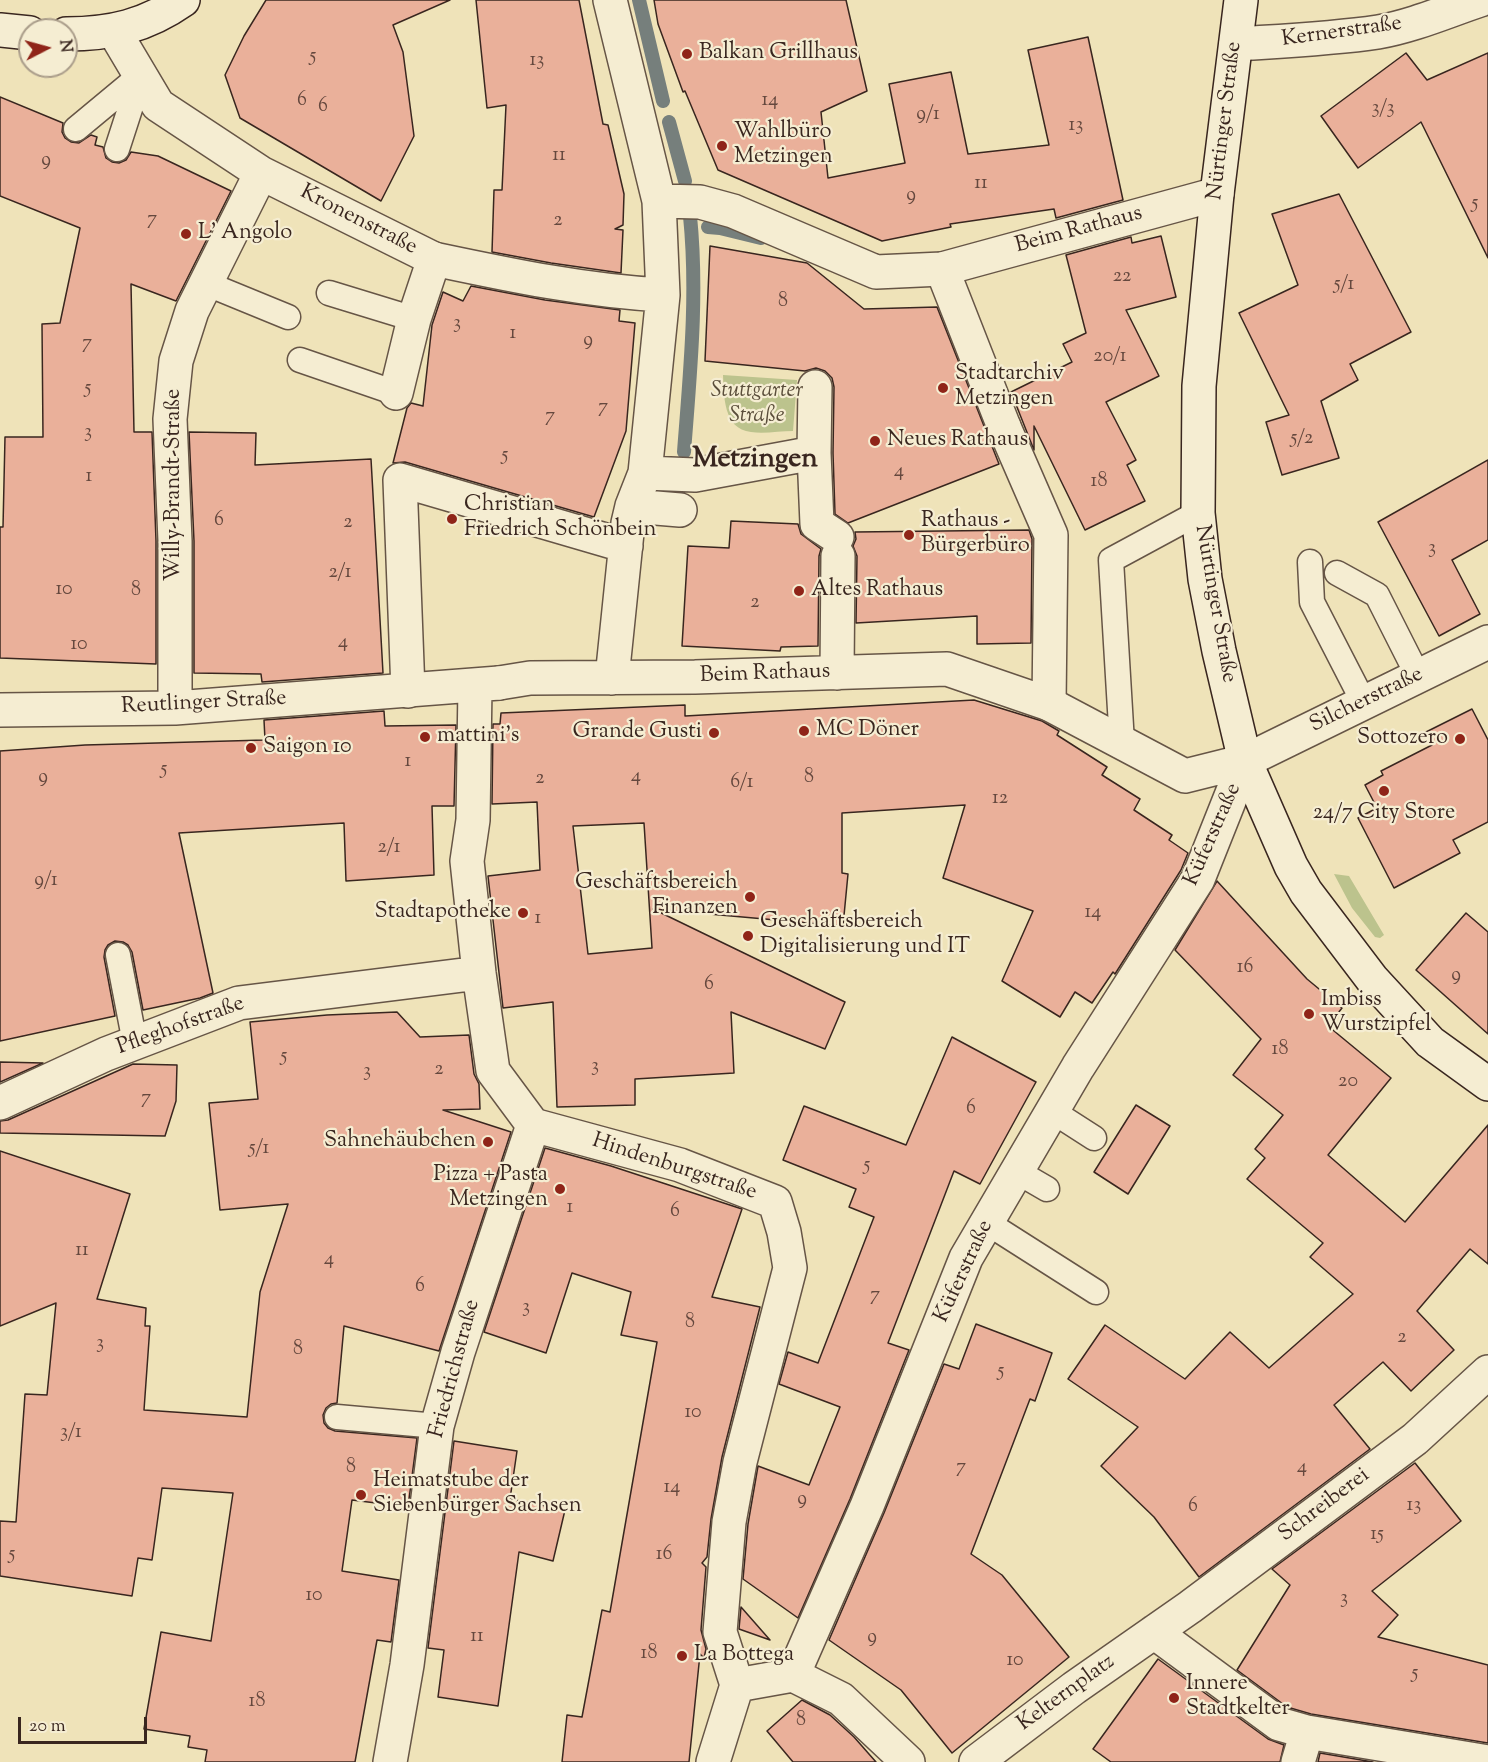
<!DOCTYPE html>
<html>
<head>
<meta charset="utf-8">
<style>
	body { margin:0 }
	#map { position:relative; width:1488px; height:1762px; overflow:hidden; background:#efe3b9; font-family:"Sorts Mill Goudy",serif }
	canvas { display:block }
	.north { position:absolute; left:18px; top:18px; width:60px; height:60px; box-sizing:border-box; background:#f5edd2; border:2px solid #aa9d8a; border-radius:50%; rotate:84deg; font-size:16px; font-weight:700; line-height:24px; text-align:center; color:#39261f }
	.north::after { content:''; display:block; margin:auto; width:21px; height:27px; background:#8f2418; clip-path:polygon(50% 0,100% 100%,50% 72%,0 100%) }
	.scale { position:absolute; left:18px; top:1717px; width:129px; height:27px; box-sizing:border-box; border:3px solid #39261f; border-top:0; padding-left:8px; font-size:18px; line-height:21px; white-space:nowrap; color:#39261f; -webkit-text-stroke:4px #f5edd2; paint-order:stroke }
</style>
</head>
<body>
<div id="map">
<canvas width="1488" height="1762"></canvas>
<div class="north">N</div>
<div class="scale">20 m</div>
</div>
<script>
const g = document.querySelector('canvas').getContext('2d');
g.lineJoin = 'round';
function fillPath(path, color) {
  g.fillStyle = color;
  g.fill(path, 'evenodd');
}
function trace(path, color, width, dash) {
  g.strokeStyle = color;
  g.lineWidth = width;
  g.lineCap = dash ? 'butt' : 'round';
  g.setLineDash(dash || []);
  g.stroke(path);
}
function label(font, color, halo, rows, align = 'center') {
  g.font = font + ' "Sorts Mill Goudy",serif';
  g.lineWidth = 4.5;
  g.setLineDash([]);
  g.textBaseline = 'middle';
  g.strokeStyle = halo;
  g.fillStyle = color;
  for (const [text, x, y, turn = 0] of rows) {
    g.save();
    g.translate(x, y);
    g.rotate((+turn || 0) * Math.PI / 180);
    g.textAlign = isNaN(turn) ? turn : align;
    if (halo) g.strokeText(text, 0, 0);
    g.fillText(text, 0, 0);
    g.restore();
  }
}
fillPath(new Path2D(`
	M723,375L797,380L793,431C780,431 764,434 751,432C723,429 724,395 723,375Z
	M1334,874L1349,876L1384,935L1380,938L1375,937L1352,908Z`), '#bcc38d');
trace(new Path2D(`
	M639,0L663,101
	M669,122L685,181
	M708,227L720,228L761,238
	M684,452C690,373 698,295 690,216`), '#767f7c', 14);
const building = new Path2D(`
	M266,0H450L393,25L403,52L414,136L381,201L240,118L225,75L244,36Z
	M476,0H579L603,124L608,125L624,194L623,225L615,229L623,230L621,273L551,263L492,252L494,190H502L506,105L487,108Z
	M654,0H846L867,91L821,112L828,178L905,163L889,84L951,72L968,154L1049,145L1028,50L1088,37L1123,200L1056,218L1054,209L950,224L951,227L882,241L718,170L685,91L683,92L658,24Z
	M1406,53L1427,80L1488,53V258L1421,122L1358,168L1321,116Z
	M0,97L63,123L62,132L65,138L71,142L79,143L91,135L97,137L95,145L103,147L106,158L112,162L119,163L126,160L131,152L158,156L231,191L176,301L131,284L134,432H152L156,541V664L0,658V527H3L5,437H43L42,324L60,323L80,228L0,196Z
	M1339,194L1411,332L1350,364L1358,380L1321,401L1339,458L1282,475L1266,422L1289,415L1239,313L1298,285L1272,214Z
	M1161,236L1176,297L1126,310L1159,376L1106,402L1136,460L1127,465L1145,501L1085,530L1034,426V450L1011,392L1072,362L1063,344L1086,333L1066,255L1131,237L1132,243Z
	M710,246L807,263L864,309L937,307L999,464L848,523L835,514L833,453L834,387L832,378L825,371L816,368L805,371L705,361Z
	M471,286L545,300L620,310L619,321L635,323L626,431L594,517L405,462L393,463L407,408L411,403L423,406L432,325L443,292L463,301Z
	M189,432L256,433L255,465L371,459L383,673L262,682L261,674L194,673V541Z
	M1488,460V540L1452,560L1480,614L1439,636L1378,522Z
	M731,521L798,524L801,534L821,549L819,556L818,646L781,647L780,651L682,646L688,546L729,548Z
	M1029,530L1032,539L1031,643L977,644V616L856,623L857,556L853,546L856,539L855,532Z
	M974,700L1042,721L1059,731L1057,735L1107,767L1102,775L1140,799L1134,810L1172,835L1169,840L1188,853L1181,870L1115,974L1113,972L1092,1003L1075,992L1060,1017L1002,981L1033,911L943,878L965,805L842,813V873L848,874L843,926L653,909L845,1002L825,1049L731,1012L734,1073L635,1079V1105L557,1107L553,1002L503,1008L488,876L540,870L537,802L492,804L493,724H500L501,713L685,705V716ZM644,823L652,948L588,954L573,826Z
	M1472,709L1488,740V822L1453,840L1460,853L1394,888L1358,818L1377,808L1365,785L1383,775L1381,771L1432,745L1426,732Z
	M384,711L385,726L456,725L454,806H432L434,875L346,881L344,823L179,833L213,993L200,998L143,1010L132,952L128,945L123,942L115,941L108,945L105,950L104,957L115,1016L0,1041V751L85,745L265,740L264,720Z
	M1217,881L1307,979L1342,1008L1328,1026L1391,1078L1328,1155L1405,1222L1488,1125V1264L1470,1249L1417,1311L1454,1350L1411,1391L1383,1362L1334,1405L1370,1449L1199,1577L1154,1517L1101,1466L1138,1427L1068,1379L1105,1325L1185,1379L1230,1332L1269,1368L1353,1294L1310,1257L1323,1243L1247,1179L1265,1158L1255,1149L1283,1115L1233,1075L1261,1039L1175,950Z
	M1466,913L1488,932V1034L1416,970Z
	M397,1012L420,1037L469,1035L474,1074L479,1084L480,1109L443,1110L511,1132L439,1351L344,1326L337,1403L331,1404L326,1408L323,1415L324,1423L328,1428L335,1431L417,1438L408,1507L352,1500L342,1571L399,1580L391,1642L377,1640L355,1762H205L207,1750L188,1747L190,1736L144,1729L161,1632L211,1641L233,1493L162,1488L152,1560L138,1558L132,1596L0,1576V1521L16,1522L25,1394L47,1395L56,1303L0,1326V1151L130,1194L97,1299L146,1308L145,1326H150L144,1410L247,1417L260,1292L288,1204L220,1210L209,1103L258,1099L250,1022L327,1015Z
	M952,1037L1036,1082L980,1184L954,1171L888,1343L909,1350L850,1499L798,1618L743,1579L748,1524L758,1466L809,1485L840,1407L779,1384L788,1352L818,1363L874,1217L849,1207L856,1189L783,1160L804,1106L906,1145Z
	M0,1062L43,1063L0,1082Z
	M133,1064L177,1065L176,1101L165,1136L0,1133V1121L8,1120Z
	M1136,1105L1170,1126L1128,1194L1094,1172Z
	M545,1148L611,1166L742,1209L712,1297L760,1307L722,1457L711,1519L707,1557L702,1563L706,1567L701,1630L706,1649L704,1658L700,1654L689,1762H562L567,1715L582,1717L602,1610L610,1612L657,1342L621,1335L631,1292L572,1273L546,1353L484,1332Z
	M976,1324L1052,1353L1035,1401L1030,1399L971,1554L1002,1575L1069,1657L952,1753L901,1690L829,1640L884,1513L944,1364L959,1369Z
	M454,1441L517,1451L510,1499L565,1510L553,1561L519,1552L498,1706L438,1697L444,1650L428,1648Z
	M1415,1463L1461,1521L1372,1591L1398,1615L1378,1637L1488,1665V1743L1311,1714L1287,1707L1237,1670L1290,1585L1272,1569Z
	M741,1607L770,1640L739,1629Z
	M1158,1659L1268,1739L1284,1745L1280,1762H1111L1093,1749Z
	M802,1700L830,1715L854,1737L876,1762H793L767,1731Z
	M1320,1753L1373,1762H1318Z`);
fillPath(building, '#eab09a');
trace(building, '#39261f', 1.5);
const service = new Path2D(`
	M76,129L141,75
	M117,149L141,75
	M205,283L288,317
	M329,293L414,319
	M300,360L396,393
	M1310,562L1312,602L1364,703
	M1337,573L1377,595L1418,676
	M1122,743L1111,560L1198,513
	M118,955L135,1043
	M1052,1111L1094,1138
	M1016,1171L1047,1189
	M986,1222L1096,1292
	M337,1417L437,1426`);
const pedestrian = new Path2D(`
	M610,0L659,201L663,295L645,473L632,506L628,523L612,678
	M659,201L700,202L733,211L876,272L942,269L1217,194
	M434,259C510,275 585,291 663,295
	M815,387L814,453L817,524L837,537
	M645,473L695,475L814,453
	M632,506L680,510
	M837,673L838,556
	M499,683L530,678L695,677L947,669L1049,704L1051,535L1004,427
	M408,691L400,480L626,546`);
const minor = new Path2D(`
	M114,31L158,105L261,173L434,259L414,319L396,393
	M1236,44C1283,41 1331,39 1378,32C1413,26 1447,11 1480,0
	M942,269L1004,427
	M475,686L473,820L467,861L479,973L493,1071L533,1125L680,1165L775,1202L784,1232L790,1268L740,1462L729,1522L720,1632L737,1685L713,1762
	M1049,704L1185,776L1245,761L1488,642
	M175,708V541L170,419L176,361L192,311L261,173
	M0,710L175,708L499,683
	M0,1103L106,1054L239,1003L479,973
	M1154,1632L1279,1724L1307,1732L1488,1762
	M793,1675L867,1506L966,1258L1078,1067L1198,879L1245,761
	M793,1675L841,1699L908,1762
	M737,1685L793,1675
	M390,1762L407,1665L437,1426L458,1352L533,1125
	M976,1762L1074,1688L1190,1607L1415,1439L1488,1372
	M1298,1762L1307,1732`);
const secondary = new Path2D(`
	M1241,0L1217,194L1199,386L1198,513L1205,579L1219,651L1245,761L1291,866L1306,892L1372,979L1430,1042L1488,1084
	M0,30L30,33
	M66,34C111,34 146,26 183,0`);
trace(service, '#665546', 27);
trace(pedestrian, '#665546', 36);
trace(minor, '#665546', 36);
trace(secondary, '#39261f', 36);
trace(service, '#f5edd2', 24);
trace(pedestrian, '#f5edd2', 33);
trace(minor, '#f5edd2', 33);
trace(secondary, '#f5edd2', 33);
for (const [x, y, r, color] of [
	[687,54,6,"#8f2418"],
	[722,146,6,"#8f2418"],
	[186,234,6,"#8f2418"],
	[943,388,6,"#8f2418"],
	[875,441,6,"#8f2418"],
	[452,519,6,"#8f2418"],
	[909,535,6,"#8f2418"],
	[799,591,6,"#8f2418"],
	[804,731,6,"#8f2418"],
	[714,733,6,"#8f2418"],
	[425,737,6,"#8f2418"],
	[1460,739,6,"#8f2418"],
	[251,748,6,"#8f2418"],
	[1384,791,6,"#8f2418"],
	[750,897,6,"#8f2418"],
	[523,913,6,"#8f2418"],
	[748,936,6,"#8f2418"],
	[1309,1014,6,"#8f2418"],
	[488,1142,6,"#8f2418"],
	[560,1189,6,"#8f2418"],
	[361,1495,6,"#8f2418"],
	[682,1656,6,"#8f2418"],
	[1174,1698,6,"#8f2418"]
]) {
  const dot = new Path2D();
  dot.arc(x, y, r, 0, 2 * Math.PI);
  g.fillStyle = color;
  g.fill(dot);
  trace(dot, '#f5edd2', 2);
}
label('20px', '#65483e', null, [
	["5",313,58],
	["13",537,62],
	["6",302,102],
	["14",770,102],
	["6",323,108],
	["3/3",1383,110],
	["9/1",928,116],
	["13",1076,127],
	["11",559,157],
	["9",46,162],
	["11",981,185],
	["9",911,197],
	["5",1475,205],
	["7",152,221],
	["2",558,222],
	["22",1122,278],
	["5/1",1344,286],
	["8",783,303],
	["3",457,325],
	["1",513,335],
	["9",588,342],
	["7",87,345],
	["20/1",1110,358],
	["5",88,390],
	["7",603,409],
	["7",550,418],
	["3",88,434],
	["5/2",1302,440],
	["5",505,457],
	["4",899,473],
	["1",89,478],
	["18",1099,483],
	["6",219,522],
	["2",348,524],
	["3",1432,550],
	["2/1",340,574],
	["10",64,591],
	["8",136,592],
	["2",755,604],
	["4",343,644],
	["10",79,646],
	["1",408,763],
	["5",164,771],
	["4",636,778],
	["9",43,779],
	["8",809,779],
	["2",540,780],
	["6/1",742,784],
	["12",1000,800],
	["2/1",389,849],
	["9/1",46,882],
	["14",1093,914],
	["1",538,920],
	["16",1245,969],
	["9",1456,977],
	["6",709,986],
	["18",1280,1051],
	["5",284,1058],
	["3",595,1068],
	["2",439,1071],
	["3",367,1073],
	["20",1348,1083],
	["7",146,1100],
	["6",971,1110],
	["5/1",259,1150],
	["5",867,1167],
	["1",570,1209],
	["6",675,1213],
	["11",82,1252],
	["4",329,1261],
	["6",420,1288],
	["7",875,1297],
	["3",526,1309],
	["8",690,1324],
	["2",1402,1339],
	["3",100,1345],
	["8",298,1351],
	["5",1001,1373],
	["10",693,1414],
	["3/1",71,1434],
	["8",351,1469],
	["7",961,1469],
	["4",1302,1469],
	["14",672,1489],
	["9",802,1501],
	["13",1414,1507],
	["6",1193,1508],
	["15",1377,1536],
	["5",12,1556],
	["16",664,1556],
	["10",314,1597],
	["3",1344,1600],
	["11",477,1638],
	["9",872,1639],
	["18",649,1655],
	["10",1015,1662],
	["5",1415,1675],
	["18",257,1703],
	["8",801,1722]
]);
label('22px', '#39261f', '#f5edd2', [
	["Kernerstraße",1342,33,-8],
	["Nürtinger Straße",1226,121,-83],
	["Kronenstraße",358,221,27],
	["Beim Rathaus",1079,231,-15],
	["Willy-Brandt-Straße",175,485,-90],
	["Nürtinger Straße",1214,604,80],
	["Beim Rathaus",765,675,-2],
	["Silcherstraße",1367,701,-26],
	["Reutlinger Straße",204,704,-3],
	["Küferstraße",1214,835,-66],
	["Pfleghofstraße",181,1027,-20],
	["Hindenburgstraße",674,1168,18],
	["Küferstraße",965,1272,-65],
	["Friedrichstraße",456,1369,-75],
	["Schreiberei",1325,1506,-37],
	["Kelternplatz",1067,1694,-36]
]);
label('22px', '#39261f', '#f5edd2', [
	["Balkan Grillhaus",699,54],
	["Wahlbüro",734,133],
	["Metzingen",734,158],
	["L' Angolo",198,234],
	["Stadtarchiv",955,375],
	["Metzingen",955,400],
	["Neues Rathaus",887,441],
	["Christian",464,506],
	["Friedrich Schönbein",464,531],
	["Rathaus -",921,522],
	["Bürgerbüro",921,547],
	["Altes Rathaus",811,591],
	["MC Döner",816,731],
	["Grande Gusti",702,733,"right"],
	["mattini's",437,737],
	["Sottozero",1448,739,"right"],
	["Saigon 10",263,748],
	["24/7 City Store",1384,814,"center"],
	["Geschäftsbereich",738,884,"right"],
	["Finanzen",738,909,"right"],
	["Stadtapotheke",511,913,"right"],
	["Geschäftsbereich",760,923],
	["Digitalisierung und IT",760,948],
	["Imbiss",1321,1001],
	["Wurstzipfel",1321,1026],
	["Sahnehäubchen",476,1142,"right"],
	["Pizza + Pasta",548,1176,"right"],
	["Metzingen",548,1201,"right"],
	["Heimatstube der",373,1482],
	["Siebenbürger Sachsen",373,1507],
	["La Bottega",694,1656],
	["Innere",1186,1685],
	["Stadtkelter",1186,1710]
], 'left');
label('italic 22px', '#5a4d3a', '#f5edd2', [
	["Stuttgarter",757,392],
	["Straße",757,417]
]);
label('bold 28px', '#39261f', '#f5edd2', [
	["Metzingen",755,461]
]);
</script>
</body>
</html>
